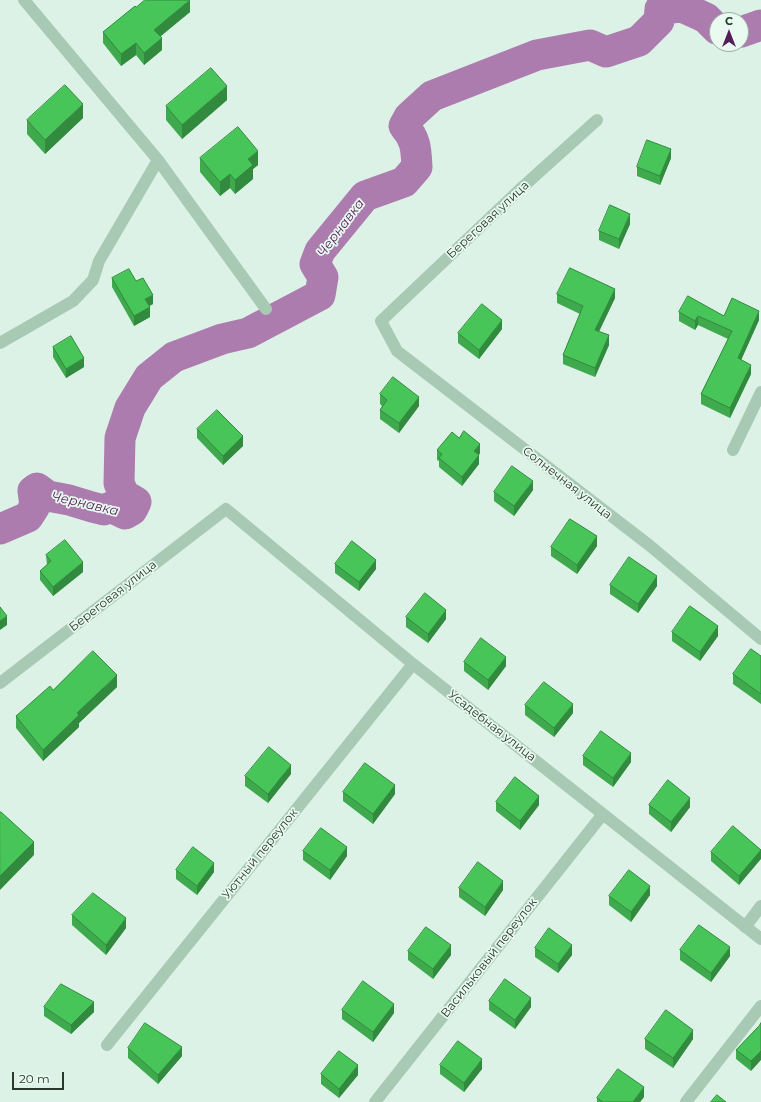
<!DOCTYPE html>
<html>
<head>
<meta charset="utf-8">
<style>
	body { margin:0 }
	#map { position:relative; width:761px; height:1102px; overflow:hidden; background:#ddf2e6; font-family:Montserrat,sans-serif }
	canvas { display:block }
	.north { position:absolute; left:709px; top:12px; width:40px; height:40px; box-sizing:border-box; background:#e9faf0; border:1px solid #9caca2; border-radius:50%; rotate:0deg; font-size:11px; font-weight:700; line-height:16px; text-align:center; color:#29372c }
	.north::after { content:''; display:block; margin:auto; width:14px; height:18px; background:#561e59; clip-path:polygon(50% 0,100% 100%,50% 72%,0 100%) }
	.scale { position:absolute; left:12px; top:1072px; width:52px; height:18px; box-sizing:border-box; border:2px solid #29372c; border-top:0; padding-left:5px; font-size:12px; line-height:14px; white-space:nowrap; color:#29372c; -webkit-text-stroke:3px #e9faf0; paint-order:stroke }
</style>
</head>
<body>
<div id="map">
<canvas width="761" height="1102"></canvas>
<div class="north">С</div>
<div class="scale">20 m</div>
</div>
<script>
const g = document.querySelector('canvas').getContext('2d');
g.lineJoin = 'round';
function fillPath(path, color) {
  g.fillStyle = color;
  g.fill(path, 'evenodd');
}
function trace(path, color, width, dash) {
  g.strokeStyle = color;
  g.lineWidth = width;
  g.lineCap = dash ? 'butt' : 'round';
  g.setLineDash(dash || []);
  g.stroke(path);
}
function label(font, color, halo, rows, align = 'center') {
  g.font = font + ' Montserrat,sans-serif';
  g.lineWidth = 3.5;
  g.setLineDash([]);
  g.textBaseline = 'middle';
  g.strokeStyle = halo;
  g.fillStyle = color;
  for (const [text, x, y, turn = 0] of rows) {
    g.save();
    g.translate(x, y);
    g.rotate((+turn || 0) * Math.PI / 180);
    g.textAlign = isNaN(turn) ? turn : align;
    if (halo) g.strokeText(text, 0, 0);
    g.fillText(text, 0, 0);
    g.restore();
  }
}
fillPath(new Path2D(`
	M479,67L486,72L488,81L485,86C473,90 464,88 463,73L470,68Z
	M387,176L396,185L400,183L402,187V193L399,196L394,198L392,202L388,204L369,194C372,185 378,179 387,176Z`), '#ac7caf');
trace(new Path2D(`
	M741,32L761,25
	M0,529L28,517L35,506L33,491L37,488L48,496L69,500L92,507L104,510L110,507L125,514L132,510L136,502L124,495L119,483L120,438L130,408L149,377L174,357L222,339L248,333L320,295L323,277L315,264L320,251L365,196L404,182L417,167C416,149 416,139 404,126L409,117L432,96L537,55L590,45L606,52L639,41L659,21L660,9L682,7L706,18L717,29`), '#ac7caf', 31);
trace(new Path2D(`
	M24,0L158,160L266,309
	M597,120L517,192L381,321L397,351L649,545L761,639
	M0,343L73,301L93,280L99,261L158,160
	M733,450L761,392
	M0,683L226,509L413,664L761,939
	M745,927L761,906
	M107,1045L413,664
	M375,1102L603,814
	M686,1102L761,1006`), '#a8cab4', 12);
fillPath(new Path2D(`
	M136,7L190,12L160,37L162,50L144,65L136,55L121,66L103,43V32Z
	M227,100L182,139L166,120V106Z
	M83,118L45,154L27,134V120Z
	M200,158L258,165L253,169V179L235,194L230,188L220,196L200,172Z
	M671,158L660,185L637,176V167Z
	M630,224L619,249L599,240V231Z
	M112,278L136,281L153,304L149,306L150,317L134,326L112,287Z
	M557,294L615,298L599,332L609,345L595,377L563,364V355L580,314L557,303Z
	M679,312L724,316L759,320L741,360L751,374L730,418L701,404V394L728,339L698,325L695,330L679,321Z
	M502,329L479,359L458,343V333Z
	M53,347L84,367L66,378L53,357Z
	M380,394L419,406L399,433L380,419V410L382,406L380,404Z
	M197,429L243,446L223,465L197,438Z
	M459,438L480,453L479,455V464L462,486L439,467V461L437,460V450Z
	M533,490L514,516L494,501V492Z
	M597,546L577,574L551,556V547Z
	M46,555L83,572L53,596L40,580V571L47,565Z
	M335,564L376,569L359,591L335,573Z
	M610,585L657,586L638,613L610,594Z
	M406,617L446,619L428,643L406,627Z
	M672,632L718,636L700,661L672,641Z
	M761,656V704L733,684V674Z
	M464,662L506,666L488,690L464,671Z
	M117,687L79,723V727L43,761L16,728V716L53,690Z
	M525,705L573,713L554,737L525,715Z
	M583,756L631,762L613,787L583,765Z
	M291,774L268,803L245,786V776Z
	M343,792L395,794L373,824L343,801Z
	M496,802L539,805L520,830L496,811Z
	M649,805L690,807L671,832L649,814Z
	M761,850L739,885L711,861V852Z
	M303,851L347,856L330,880L303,860Z
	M176,870L214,872L197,895L176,879Z
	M459,888L503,890L485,916L459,897Z
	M650,895L631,922L609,905V896Z
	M72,915L126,928L106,955L72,925Z
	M535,948L572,955L558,973L535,957Z
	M680,950L730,956L711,982L680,960Z
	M408,951L451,955L433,979L408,960Z
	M489,1001L531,1007L515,1029L489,1010Z
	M44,1007L94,1012L71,1034L44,1016Z
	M342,1010L394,1013L373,1042L342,1019Z
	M759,1026L751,1071L736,1059V1050Z
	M645,1039H693L673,1068L645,1049Z
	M128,1048L182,1056L158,1084L128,1058Z
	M440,1065L482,1069L464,1092L440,1074Z
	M321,1074L358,1075L339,1098L321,1084Z
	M644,1097L640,1102H597V1098Z`), '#3ea94d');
fillPath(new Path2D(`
	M190,0V12L154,41V30Z
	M162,38V50L144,65V53Z
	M136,43V55L121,66V54Z
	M227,86V100L182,139V125Z
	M83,104V118L45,154V140Z
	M671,149V158L660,185V176Z
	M258,151V165L253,169V179L235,194V180L248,159Z
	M230,174V188L220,196V182Z
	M630,214V224L619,249V239Z
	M615,289V298L595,339V330Z
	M153,295V304L145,308V299Z
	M150,307V317L134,326V316Z
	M759,311V320L738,367V358Z
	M698,316V325L695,330V321Z
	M502,320V329L479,359V350Z
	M609,335V345L595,377V368Z
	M84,358V367L66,378V369Z
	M751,365V374L730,418V408Z
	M419,397V406L399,433V423Z
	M243,436V446L223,465V456Z
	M480,444V453L474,460V451Z
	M479,455V464L462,486V477Z
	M533,481V490L514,516V506Z
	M597,536V546L577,574V565Z
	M376,560V569L359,591V582Z
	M83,562V572L53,596V587Z
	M657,576V586L638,613V604Z
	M446,610V619L428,643V634Z
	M7,616V625L0,630V621Z
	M718,626V636L700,661V652Z
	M506,657V666L488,690V680Z
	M117,675V687L79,723V727L43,761V750L77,713Z
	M573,704V713L554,737V728Z
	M631,753V762L613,787V778Z
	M291,765V774L268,803V794Z
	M395,785V794L373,824V814Z
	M539,796V805L520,830V821Z
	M690,798V807L671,832V822Z
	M34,842V855L0,890V876Z
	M347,847V856L330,880V870Z
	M761,850V859L739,885V876Z
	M214,863V872L197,895V886Z
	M503,881V890L485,916V907Z
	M650,886V895L631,922V912Z
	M126,918V928L106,955V945Z
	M451,945V955L433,979V969Z
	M572,945V955L558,973V964Z
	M730,947V956L711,982V973Z
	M531,998V1007L515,1029V1020Z
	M94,1002V1012L71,1034V1025Z
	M394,1004V1013L373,1042V1032Z
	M693,1030V1039L673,1068V1058Z
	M182,1047V1056L158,1084V1075Z
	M761,1051V1060L751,1071V1061Z
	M482,1059V1069L464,1092V1083Z
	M358,1065V1075L339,1098V1089Z
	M644,1087V1097L640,1102H633Z`), '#328a3e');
const building = new Path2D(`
	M145,0H190L154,30L162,38L144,53L136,43L121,54L103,32L135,6L136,7Z
	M211,68L227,86L182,125L166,106Z
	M65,85L83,104L45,140L27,120Z
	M238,127L258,151L248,159L253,165L235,180L230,174L220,182L200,158Z
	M647,140L671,149L660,176L637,167Z
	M610,205L630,214L619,239L599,231Z
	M570,268L615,289L595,330L609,335L595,368L563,355L583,306L557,294Z
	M129,269L136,281L143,278L153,295L145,299L150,307L134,316L112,278Z
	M688,296L724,316L732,298L759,311L738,358L751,365L730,408L701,394L732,331L698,316L695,321L679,312Z
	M482,304L502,320L479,350L458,333Z
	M71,336L84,358L66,369L53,347Z
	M393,377L419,397L399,423L380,410L387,400L380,394Z
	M217,410L243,436L223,456L197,429Z
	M464,431L480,444L474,451L479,455L462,477L439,458L442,454L437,450L452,432L459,438Z
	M512,466L533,481L514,506L494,492Z
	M570,519L597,536L577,565L551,547Z
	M65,540L83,562L53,587L40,571L51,561L46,555Z
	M352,541L376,560L359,582L335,564Z
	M629,557L657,576L638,604L610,585Z
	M425,593L446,610L428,634L406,617Z
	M690,606L718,626L700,652L672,632Z
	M0,607L7,616L0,621Z
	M481,638L506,657L488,680L464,662Z
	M751,649L761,656V694L733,674Z
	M93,651L117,675L77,713L79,715L43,750L16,716L50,686L53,690Z
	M544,682L573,704L554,728L525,705Z
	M601,731L631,753L613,778L583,756Z
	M269,747L291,765L268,794L245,776Z
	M365,763L395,785L373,814L343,792Z
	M515,777L539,796L520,821L496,802Z
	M668,780L690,798L671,822L649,805Z
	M0,812H1L34,842L0,876Z
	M733,826L761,850L739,876L711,852Z
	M321,828L347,847L330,870L303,851Z
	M193,847L214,863L197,886L176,870Z
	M478,862L503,881L485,907L459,888Z
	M629,870L650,886L631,912L609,896Z
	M93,893L126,918L106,945L72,915Z
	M699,925L730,947L711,973L680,950Z
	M426,927L451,945L433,969L408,951Z
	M549,928L572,945L558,964L535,948Z
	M505,979L531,998L515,1020L489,1001Z
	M363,981L394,1004L373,1032L342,1010Z
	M61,984L94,1002L71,1025L44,1007Z
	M666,1010L693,1030L673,1058L645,1039Z
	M145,1023L182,1047L158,1075L128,1048Z
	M761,1023V1051L751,1061L736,1050L759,1026Z
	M458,1041L482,1059L464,1083L440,1065Z
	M339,1051L358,1065L339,1089L321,1074Z
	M618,1069L644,1087L633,1102H603L597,1098Z
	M717,1095L726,1102H711Z`);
fillPath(building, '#48c559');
trace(building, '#328a3e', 1);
label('12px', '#29372c', '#e9faf0', [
	["Береговая улица",488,220,-43],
	["Солнечная улица",567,483,38],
	["Береговая улица",113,596,-38],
	["Усадебная улица",492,726,38],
	["Уютный переулок",260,854,-51],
	["Васильковый переулок",489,958,-52]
]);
label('italic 13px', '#561e59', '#e9faf0', [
	["Чернавка",341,228,-53],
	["Чернавка",85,504,13]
]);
</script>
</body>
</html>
